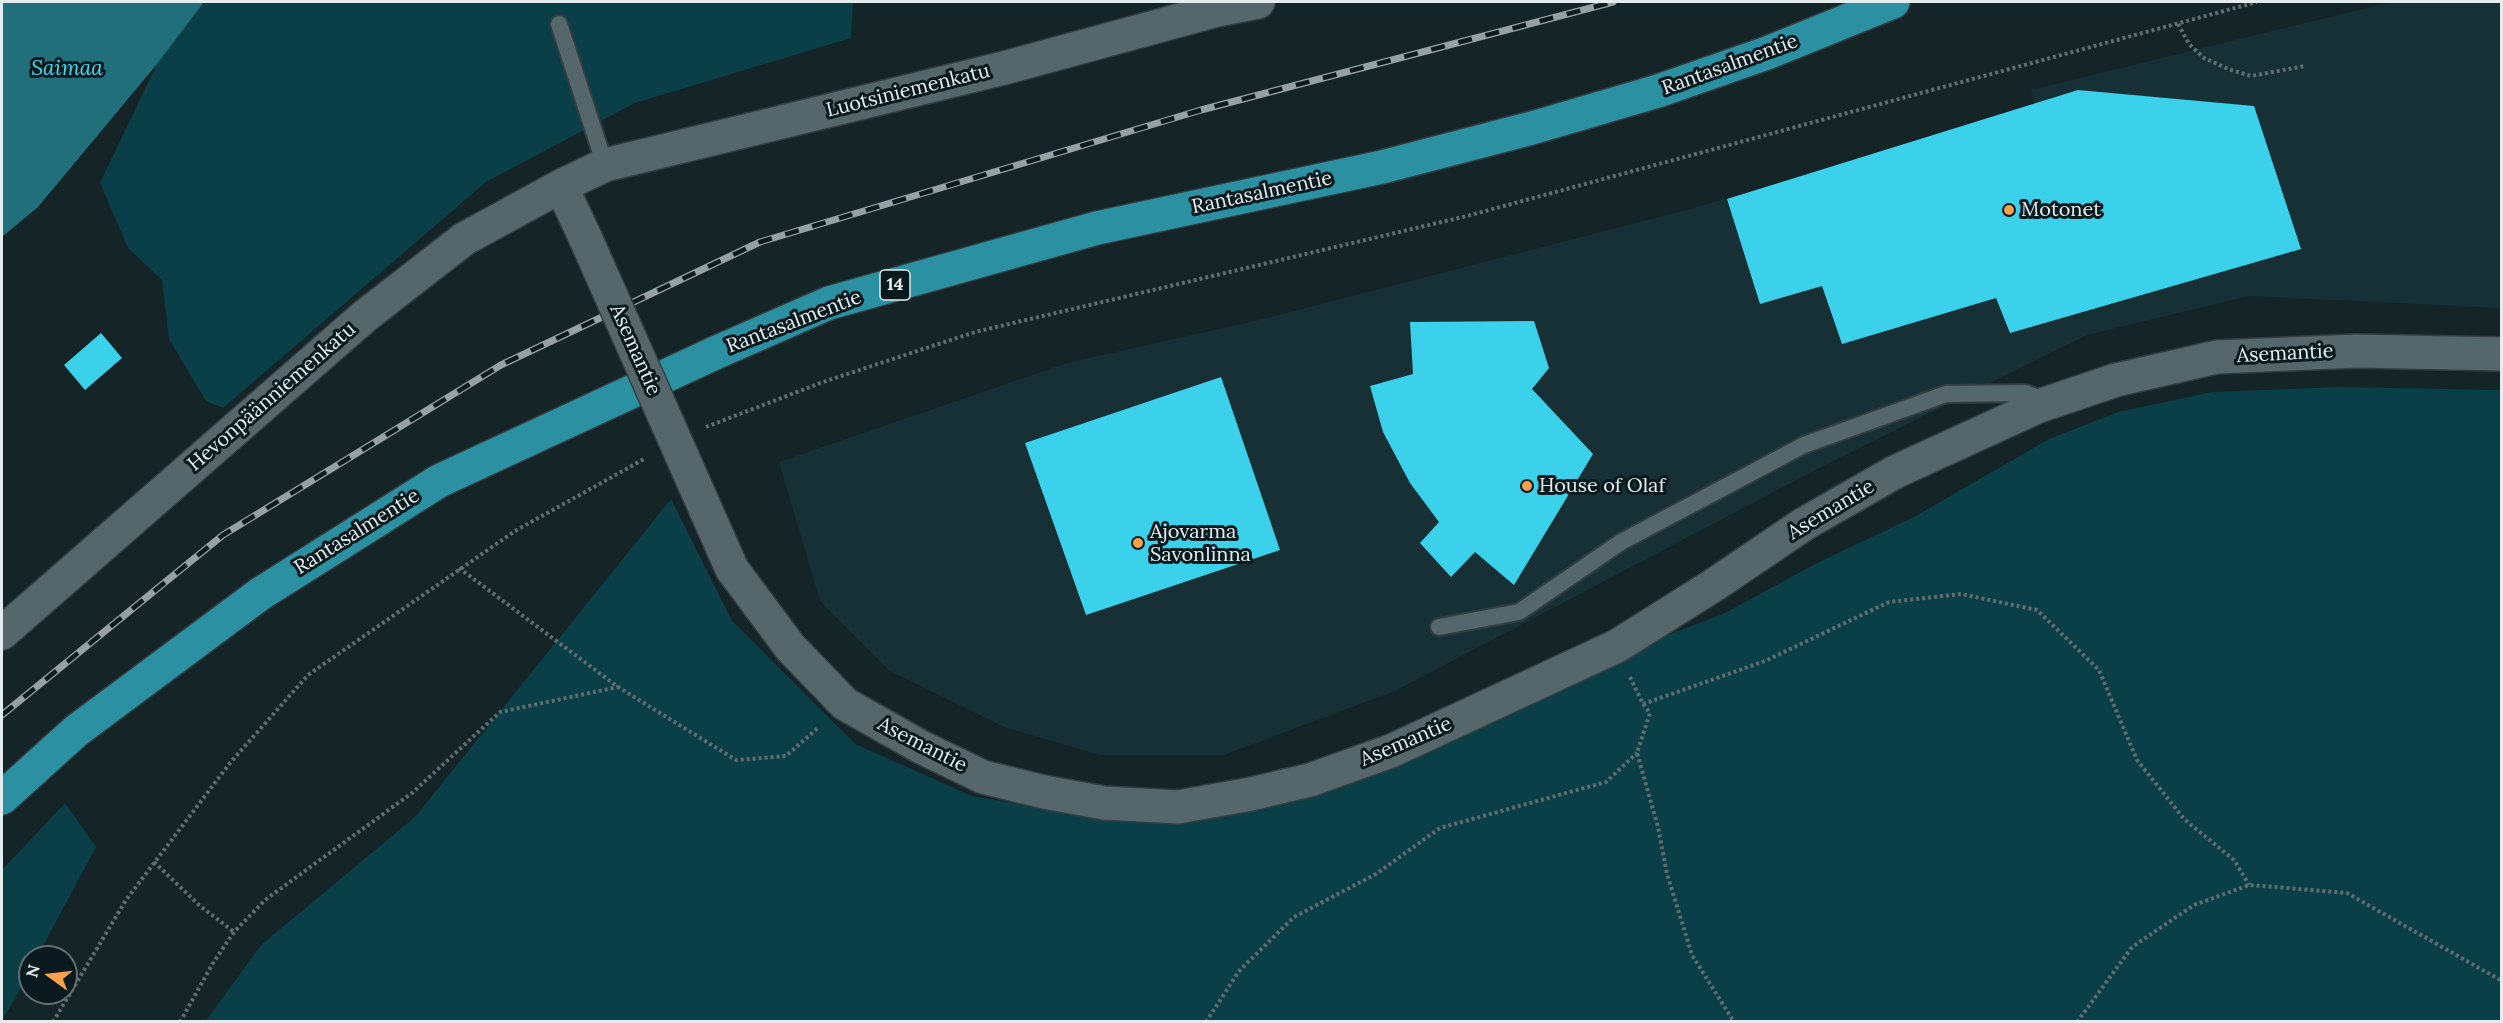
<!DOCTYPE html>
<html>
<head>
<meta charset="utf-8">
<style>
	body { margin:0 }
	#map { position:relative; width:2503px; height:1023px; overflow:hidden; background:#142427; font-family:Lora,serif }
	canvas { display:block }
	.frame { position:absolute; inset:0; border:3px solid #e3edef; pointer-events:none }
	.north { position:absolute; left:18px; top:945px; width:60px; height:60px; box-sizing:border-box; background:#0a1a1e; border:2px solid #616e72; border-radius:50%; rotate:285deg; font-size:16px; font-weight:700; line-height:24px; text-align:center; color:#e3edef }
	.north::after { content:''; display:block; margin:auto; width:21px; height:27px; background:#f9a04c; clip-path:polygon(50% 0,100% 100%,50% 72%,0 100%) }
</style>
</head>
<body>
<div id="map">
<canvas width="2503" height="1023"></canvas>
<div class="frame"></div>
<div class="north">N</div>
</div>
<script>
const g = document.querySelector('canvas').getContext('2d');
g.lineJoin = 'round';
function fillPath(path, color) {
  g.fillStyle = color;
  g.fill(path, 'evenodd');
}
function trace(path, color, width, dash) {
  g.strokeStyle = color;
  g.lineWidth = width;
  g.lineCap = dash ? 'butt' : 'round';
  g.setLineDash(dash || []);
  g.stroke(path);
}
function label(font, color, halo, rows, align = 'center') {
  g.font = font + ' Lora,serif';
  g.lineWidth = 6;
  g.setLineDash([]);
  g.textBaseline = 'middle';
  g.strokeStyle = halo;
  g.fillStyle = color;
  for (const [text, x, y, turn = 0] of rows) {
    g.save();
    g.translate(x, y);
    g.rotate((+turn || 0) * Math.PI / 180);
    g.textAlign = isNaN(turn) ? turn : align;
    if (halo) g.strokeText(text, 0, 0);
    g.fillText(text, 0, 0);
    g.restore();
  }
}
fillPath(new Path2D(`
	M2391,2H2501V308L2249,296L2087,335L1831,462L1395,691L1224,755H1100L1004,727L890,671L820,601L779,462L1067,363L1263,319L1690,209L2036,108L2031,90Z`), '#163035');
fillPath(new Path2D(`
	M204,2H853L851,38L635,103L486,182L223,408L206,401L169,339L162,280L128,248L100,183L157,64Z
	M2340,387L2501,390V1021L205,1022L262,944L415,817L671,499L732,621L855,744L972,796L1089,816L1173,821L1723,614L1817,563L1914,517L2049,439L2118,412L2212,392Z
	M65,803L96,847L37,957H30V971L2,1021V870Z`), '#0a3f48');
fillPath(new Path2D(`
	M2,2H204L157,64L38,207L2,237Z`), '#226f7c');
fillPath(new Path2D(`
	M2078,90L2254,106L2301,249L2010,333L1996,298L1842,344L1822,286L1760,304L1727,199Z
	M1534,321L1549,368L1532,389L1593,454L1514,585L1475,552L1451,577L1420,543L1439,522L1410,483L1383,432L1370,386L1413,374L1410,322Z
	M101,333L122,358L85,390L64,365Z
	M1221,377L1280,550L1086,615L1025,443Z`), '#3bd1ea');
const lane = new Path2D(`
	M559,24L605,165
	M1439,627L1519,612L1621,542L1804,445L1946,394L2025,393L2035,397L2039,406`);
const street = new Path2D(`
	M561,186L585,237
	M732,569L790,647L845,704L921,747L983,777L1044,792L1104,803L1178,807L1251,794L1310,780L1391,751L1617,646L1714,585L1804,524L1895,472L2039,406L2116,380L2217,357L2357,351L2502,354
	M2,633L365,316L464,239L561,186L605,165L1004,68L1217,10L1258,2`);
const highway = new Path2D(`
	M2,798L76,731L260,594L439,481L715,353L829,303L1097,228L1382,167L1532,128L1658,91L1767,53L1893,2`);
trace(lane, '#333e41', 20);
trace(street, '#333e41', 36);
trace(highway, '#333e41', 36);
trace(new Path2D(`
	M2178,24L2189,44L2204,58L2228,69L2251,76L2305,66
	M706,427L823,382L975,332L1467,216L2257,2
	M459,568L618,687L736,760L786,756L819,727
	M1630,677L1643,704L1650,713L1637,753L1658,827L1667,874L1692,955L1734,1022
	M1643,704L1765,661L1889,602L1961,594L2037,610L2099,670L2137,760L2184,819L2234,860L2249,885
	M154,862L199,905L234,932
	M53,1022L126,900L230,763L308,675L515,531L646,458
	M180,1022L213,963L234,932L265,900L412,793L500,712L618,687
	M1206,1022L1239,971L1294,917L1376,874L1440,828L1606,782L1637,753
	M2077,1022L2132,947L2194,905L2249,885L2347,893L2502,981`), '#5f6d70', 4, [3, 3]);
trace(lane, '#55676b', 16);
trace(street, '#55676b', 33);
trace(highway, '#2b91a2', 33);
const rail = new Path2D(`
	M2,715L223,535L501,365L760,242L1201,110L1613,2`);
trace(rail, '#95a1a3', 7);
trace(rail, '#0a1a1e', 4.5, [14]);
const streetBridge = new Path2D(`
	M585,237L732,569`);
trace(streetBridge, '#333e41', 36, []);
trace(streetBridge, '#55676b', 33);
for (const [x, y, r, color] of [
	[2009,210,6,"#f9a04c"],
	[1527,486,6,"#f9a04c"],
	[1138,543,6,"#f9a04c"]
]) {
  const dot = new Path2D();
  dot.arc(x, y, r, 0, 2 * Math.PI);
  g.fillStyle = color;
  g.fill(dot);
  trace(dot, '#0a1a1e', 2);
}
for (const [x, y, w] of [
	[895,285,30]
]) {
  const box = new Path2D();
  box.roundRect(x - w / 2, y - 15, w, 30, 4.5);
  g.fillStyle = '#0a1a1e';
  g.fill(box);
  trace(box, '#e3edef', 1.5);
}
label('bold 18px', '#e3edef', null, [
	["14",895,285]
]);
label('20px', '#e3edef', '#0a1a1e', [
	["Rantasalmentie",1730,65,-20],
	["Luotsiniemenkatu",908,91,-14],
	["Rantasalmentie",1262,193,-12],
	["Rantasalmentie",794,322,-21],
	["Asemantie",635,350,66],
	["Asemantie",2285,354,-3],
	["Hevonpäänniemenkatu",272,397,-41],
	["Asemantie",1831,510,-31],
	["Rantasalmentie",357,532,-32],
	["Asemantie",1406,742,-23],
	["Asemantie",922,745,27]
]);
label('20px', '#e3edef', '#0a1a1e', [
	["Motonet",2021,210],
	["House of Olaf",1539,486],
	["Ajovarma",1150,532],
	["Savonlinna",1150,555]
], 'left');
label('italic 21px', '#47d8f1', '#0a1a1e', [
	["Saimaa",67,69]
]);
</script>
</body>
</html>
